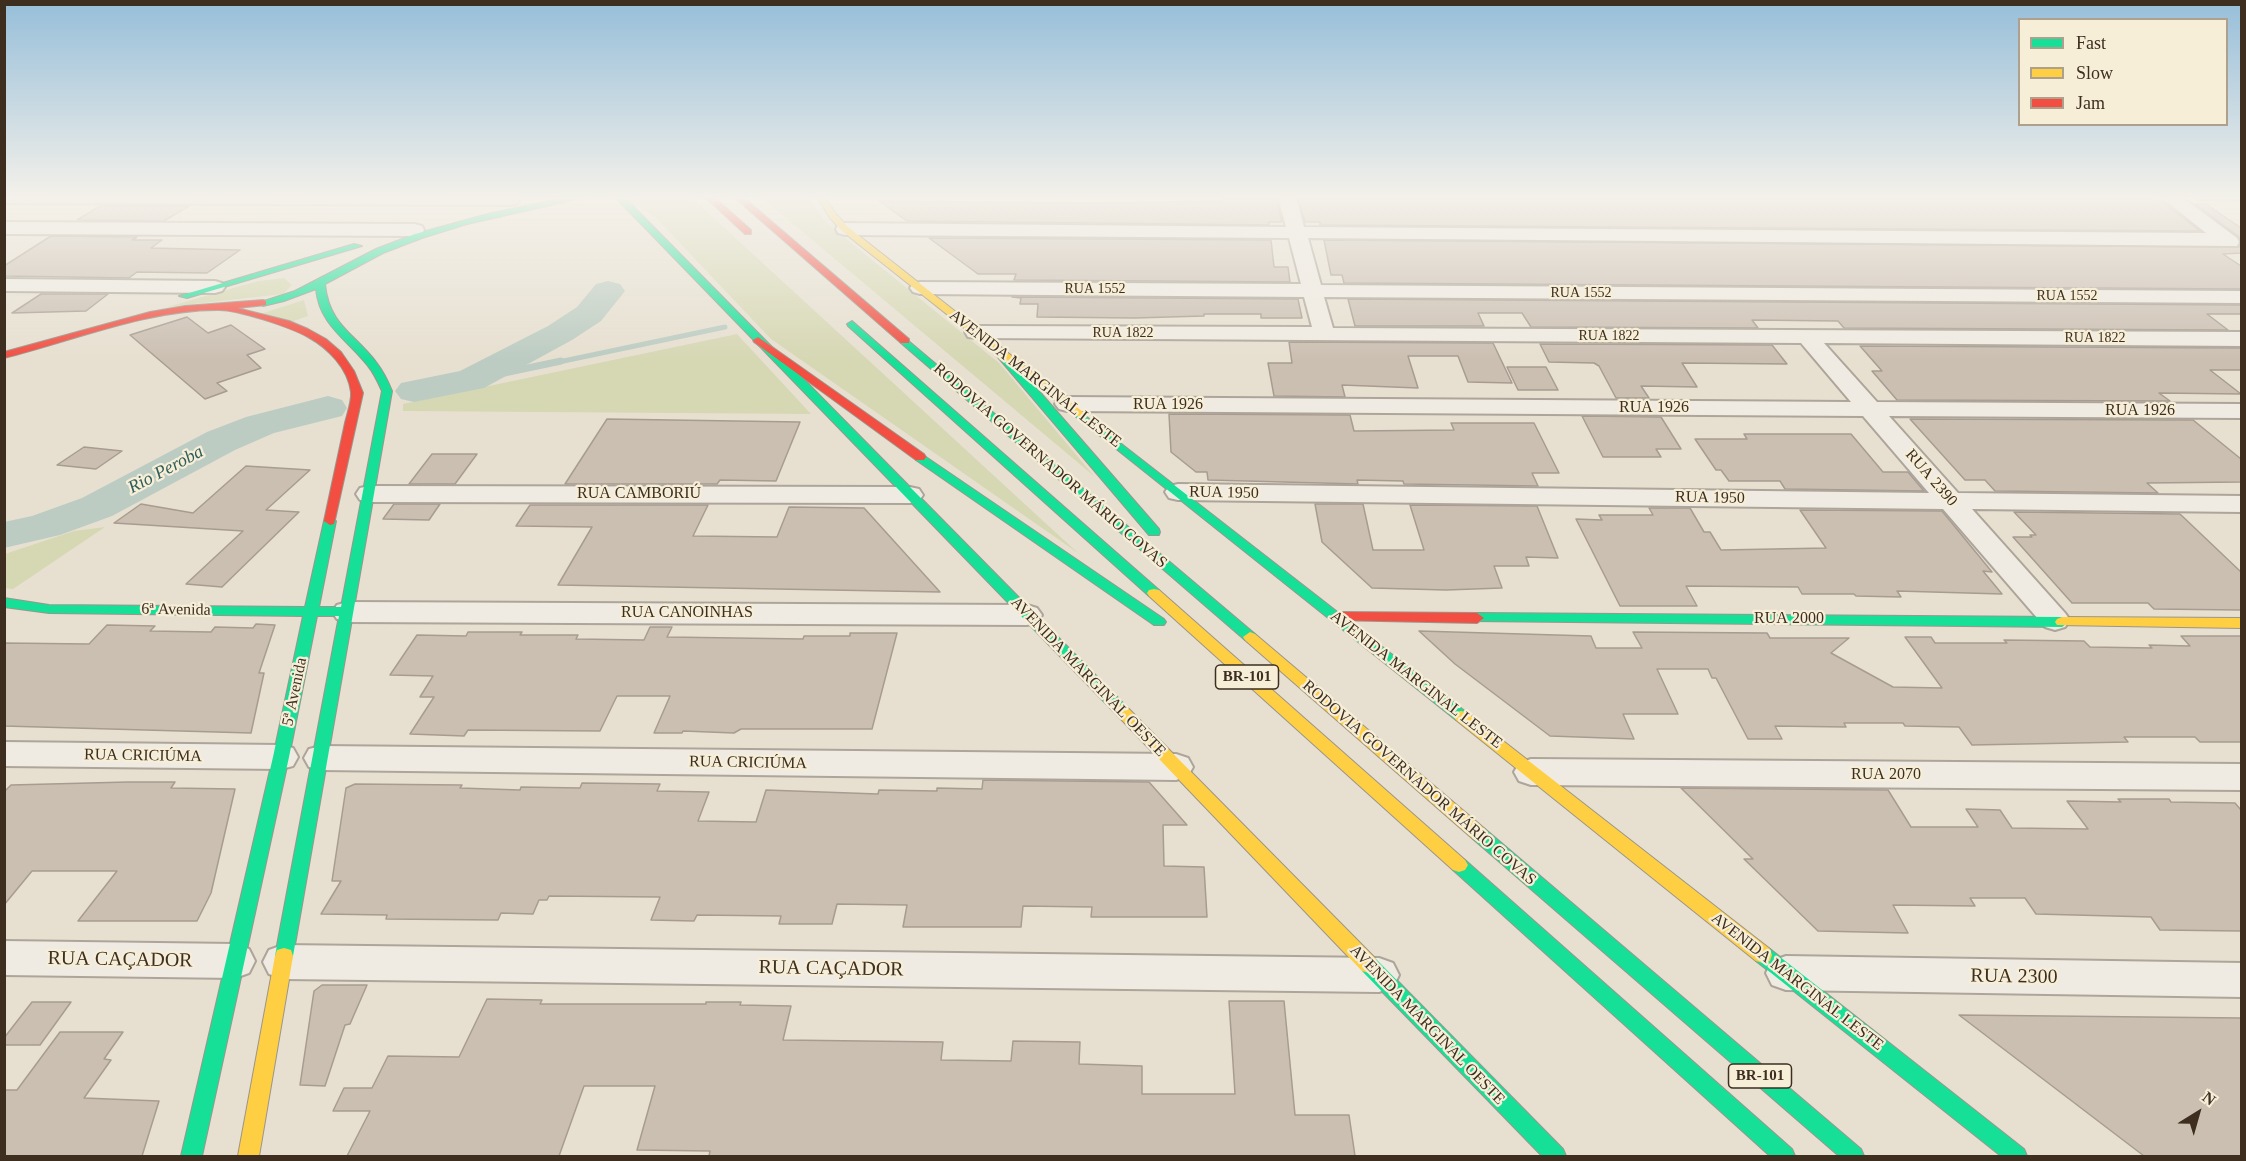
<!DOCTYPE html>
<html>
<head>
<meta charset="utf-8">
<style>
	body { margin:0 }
	#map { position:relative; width:2246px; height:1161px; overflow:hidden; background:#e7e0d1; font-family:Georgia,serif }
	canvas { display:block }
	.frame { position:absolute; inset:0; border:6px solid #3d2e20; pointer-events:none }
	.legend { position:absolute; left:2018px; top:18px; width:210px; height:108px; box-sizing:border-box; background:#f7eed8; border:2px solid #ada18e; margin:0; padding:8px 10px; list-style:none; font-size:18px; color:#3d2e20 }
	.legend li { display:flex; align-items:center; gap:12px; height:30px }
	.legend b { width:30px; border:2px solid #ada18e }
	.north { position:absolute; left:2168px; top:1083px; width:60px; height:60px; -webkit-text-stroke:4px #f7eed8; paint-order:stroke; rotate:37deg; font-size:16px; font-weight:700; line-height:24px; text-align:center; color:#3d2e20 }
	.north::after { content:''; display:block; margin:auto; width:21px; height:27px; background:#3d2e20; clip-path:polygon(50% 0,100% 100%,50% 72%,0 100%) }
</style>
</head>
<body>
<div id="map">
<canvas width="2246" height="1161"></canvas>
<div class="frame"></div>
<ul class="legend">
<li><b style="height:8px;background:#16e098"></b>Fast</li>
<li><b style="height:8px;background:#ffcf43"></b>Slow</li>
<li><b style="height:8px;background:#f24e42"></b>Jam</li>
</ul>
<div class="north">N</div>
</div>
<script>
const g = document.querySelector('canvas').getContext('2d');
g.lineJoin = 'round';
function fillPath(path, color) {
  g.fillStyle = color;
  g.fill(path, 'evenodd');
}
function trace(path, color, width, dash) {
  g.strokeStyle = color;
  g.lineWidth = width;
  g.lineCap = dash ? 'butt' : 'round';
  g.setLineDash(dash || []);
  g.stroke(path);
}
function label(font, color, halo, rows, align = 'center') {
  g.font = font + ' Georgia,serif';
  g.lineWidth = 4.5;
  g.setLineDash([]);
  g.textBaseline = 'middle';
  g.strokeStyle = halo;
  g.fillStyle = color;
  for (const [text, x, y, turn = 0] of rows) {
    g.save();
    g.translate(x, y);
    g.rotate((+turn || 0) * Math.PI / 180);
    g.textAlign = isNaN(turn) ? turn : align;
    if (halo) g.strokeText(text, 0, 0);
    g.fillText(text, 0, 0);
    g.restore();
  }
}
fillPath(new Path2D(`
	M614,197H691L1078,553L771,339L655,217L639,207Z
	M761,197H807L828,224L999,363L1094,476Z
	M284,278L292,285L283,294L167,307L258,281Z
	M304,300L308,316L291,322L260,314Z
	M737,334L811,414L403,411V404Z
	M105,527L13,589L5,588V554L74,531Z`), '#d6d7b3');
trace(new Path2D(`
	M554,363L725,327`), '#bcccc2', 5);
trace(new Path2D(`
	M471,380L561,361`), '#bcccc2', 7);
fillPath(new Path2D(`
	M608,281L620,284L625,291L601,321L572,340L484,388L414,402L401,399L395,391L401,383L460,371L548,326L577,307L596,284Z
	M328,396L342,400L347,408L342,416L274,433L235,450L112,516L60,535L4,548V522L32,516L82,498L207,432L246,417Z`), '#bcccc2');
const building = new Path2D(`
	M1220,197H1276L1282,222H1269V225L907,221L879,201L1095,203L1221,201Z
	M1298,197L2154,198L2164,203L2200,231L1320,225V222H1305Z
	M2195,204H2206L2241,228V253L2223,254L2241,266V289L1344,283L1342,275H1331L1324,240L2239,247L2241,241L2238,236Z
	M100,206H189L164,221L77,220Z
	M51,236L137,237L132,240H162L151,248L240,250L207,273L137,272L129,278L4,276V266Z
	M929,238L1271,240L1274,267H1288L1290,282L1014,280L1016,274H978Z
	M41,294H108L86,311L12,313Z
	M1012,297L1298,299L1302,318H1261V314H1204V316L1135,318L1037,317L1038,304H1020L1021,298Z
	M1348,299L2241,305V314H2207L2228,330L1844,328L1838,321L1752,320L1758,328L1531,327L1522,313H1478L1484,326H1355Z
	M187,317L208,333L231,325L265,349L247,355L261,368L217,383L227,391L205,399L130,335Z
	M1289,342L1493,343L1512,383L1468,382L1458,356H1408L1418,388L1342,385L1345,397L1274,396L1268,363H1292Z
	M1540,344L1772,345L1787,364L1682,363L1697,387L1641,386L1649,398H1616L1599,366L1594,363L1549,362Z
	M1860,346L2241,348V370H2210L2241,394L2159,393L2170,401L1897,400L1872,371H1882Z
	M1507,367H1546L1558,390H1518Z
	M1169,414L1350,415L1354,431L1454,430L1451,423H1534L1559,473H1532L1538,486L1404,484L1403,481L1357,480L1358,484L1208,480L1207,472H1196L1171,452Z
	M1582,416L1661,417L1681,449H1656L1661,457H1603Z
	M607,419L800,422L776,481L720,480L717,484H565Z
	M1910,419L2193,420L2241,459V482L2147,483L2158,493L1995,491L1985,480H1965Z
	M1744,434H1851L1883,472H1908L1924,491L1785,489L1780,481H1729L1721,470H1716L1695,439H1747Z
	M84,447L122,451L96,469L57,465Z
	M432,454H477L455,484H409Z
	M246,466L310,470L266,510L299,512L222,587L186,584L243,531L114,523L141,504L193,513Z
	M394,504H440L429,520L383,519Z
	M1315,504H1363L1373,550H1424L1410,505L1537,506L1558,558L1526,557L1529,566H1494L1502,588L1446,590L1372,588L1322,542Z
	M530,505H708L693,536L777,537L789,507L864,508L940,592L558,585L592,527L516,526Z
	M1649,508H1690L1704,532H1710L1721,550L1826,548L1800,510L1942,511L1992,572L1983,571L2002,594L1897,591L1901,597L1856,596L1854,594H1802L1798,587L1686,586L1697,606H1620L1576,519L1602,520L1599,515H1653Z
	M2014,512L2180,514L2241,572V610L2154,609L2148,603H2072L2013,537H2032L2030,535H2036Z
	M256,624L275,625L259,673H264L251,733L4,726V643L89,644L107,625L155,626L150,631L211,632L215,627L253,628Z
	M650,627H672L667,637L803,639L804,636H850V633H897L872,729H741L734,733L683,731L682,733H654L670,696H617L600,731L468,730L464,736L410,734L434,697H420L433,676L390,675L417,635L466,636L468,632H522L520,635H578L576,639L644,640Z
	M1419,631L1591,636L1596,648H1642L1633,632L1767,633L1770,638H1849L1831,653L1893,687L1942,688L1905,637H1931L1935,643H2007L2004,640L2084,641L2090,647L2152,648L2149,645L2190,646L2181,636H2241V742H2200L2195,737H2124L2128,742L1972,745L1959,727L1905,726L1903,723H1844L1846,727L1775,726L1782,739H1748L1716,678H1712L1708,669H1657L1678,714H1623L1634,739L1550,736L1455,664Z
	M983,780L1149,782L1187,825H1163L1164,866L1204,867L1207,917H1091L1092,907L1023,906L1021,927H903L907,905L837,904L832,924H779L781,916L697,915L694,921L651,920L660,897L549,896L547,900H539L533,914L501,913L498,920L386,919L387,915L321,914L341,881H332L346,788L355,784L462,785L460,788L520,790L521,787L580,788L582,783L660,784L657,791L709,792L698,821L756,822L766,790L878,794L879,790L937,791V788L982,789Z
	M128,782H175L171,788L235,789L211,893L197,921H78L117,871H32L4,905V792L11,785Z
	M1681,788L1888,790L1911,827H1978L1966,809L2000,810L2012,828L2088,829L2067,801L2121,802L2118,799H2169L2171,802L2235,803L2241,810V931L2160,930L2151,917L2036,914L2025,898H1970L1975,906L1893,905L1908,933L1818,931L1744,859H1753Z
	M322,985H367L350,1024L345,1025L325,1086L300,1085L314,991Z
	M487,999L542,1000L540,1004H706V1002H741L740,1005L791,1006L783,1040L943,1042L941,1060L1011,1061L1013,1041L1080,1042L1079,1064L1142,1066V1094H1235L1229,1001H1284L1295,1115H1349L1355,1156H709L710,1151L637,1150L655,1086H584L559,1156H347L370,1111H333L344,1088H372L388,1056L459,1057Z
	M32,1002H71L40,1045H4V1038Z
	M1959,1015L2241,1018V1156H2144Z
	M60,1032H123L104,1059L111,1060L84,1098L159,1101L142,1156H4V1090H17Z`);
fillPath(building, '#cbbfb2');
trace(building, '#a89c90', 1.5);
const street = new Path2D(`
	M4,197H517L519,200L516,204L510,205L4,203Z
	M1278,197H1296L1304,227L2206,233L2161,197H2182L2237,238L2239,242L2237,246L1308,238L1321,285L2242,291V303L1324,297L1333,328L2242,332V346L1824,343L1877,402L2242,404V418L1889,416L1958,493L2242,496V512L1972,509L2065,613L2070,620L2065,627L2055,630L2045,627L1943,509L1178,500L1169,498L1165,492L1169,486L1178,484L1929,493L1863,416L1067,411L1059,409L1055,404L1059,399L1067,397L1851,402L1801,343L976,338L968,337L965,332L968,327L976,326L1312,327L1304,297L920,294L913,292L910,288L913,284L920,282L1301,284L1289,238L845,235L838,233L836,229L838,225L845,223L1286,227Z
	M4,222L415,224L422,226L424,230L422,234L415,236L4,234Z
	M4,279L215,281L222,283L225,287L222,291L215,293L4,291Z
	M369,486L910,487L919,489L923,495L919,501L910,503L369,502L360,500L356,494L360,488Z
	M347,602L1027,605L1037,608L1042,615L1037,622L1027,625L347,622L337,619L332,612L337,605Z
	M4,742L281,745L293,748L298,757L293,766L281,769L4,766Z
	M321,746L1176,754L1188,758L1193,767L1188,776L1176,780L321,770L309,767L304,758L309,749Z
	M1531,759L2242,764V790L1531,785L1519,781L1514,772L1519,763Z
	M4,941L235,944L249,949L255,961L249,973L235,978L4,975Z
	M283,945L1379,958L1393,963L1399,975L1393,987L1379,992L283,979L269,974L263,962L269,950Z
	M1786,956L2242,963V997L1786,990L1772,985L1766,973L1772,961Z`);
const fast = new Path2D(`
	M568,197H586L467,224L422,238L383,253L325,284C329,325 354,333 376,362C383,371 388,381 392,391L293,956L291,962L284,964L277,962L275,956L339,616H317L289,757L202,1156H181L273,757L303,616L49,613L4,607V598L49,605L305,607L324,521L330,517L336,521L319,607H341L382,391C378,382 374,373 368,366C348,340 319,325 316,289L284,301L263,306L258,303L295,291L376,249L415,234L488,214Z
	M615,197H624L1126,706L1129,710L1126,714H1116Z
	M2196,197H2242V201L2200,200Z
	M354,244L362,246L187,298L179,296Z
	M852,321L1159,590L1161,593L1159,596H1149L848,326L847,324Z
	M905,338L1255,634L1257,637L1255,640H1245L901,343L900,341Z
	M995,344L999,345L1159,529L1160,532L1159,535H1149L991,349L990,347Z
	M1079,411L1466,712L1469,716L1466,720H1456L1075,416V412Z
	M920,453L1164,619L1166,622L1164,625H1154L916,460L914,457L916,454Z
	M1477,613L2062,617L2069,622L2062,627L1472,621L1470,618L1472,615Z
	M1479,827L1485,829L1861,1149L1864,1156H1839L1473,839L1471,834L1473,829Z
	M1459,858L1465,860L1792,1149L1795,1156H1770L1453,870L1450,865L1453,860Z
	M1763,947L1770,949L2024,1149L2027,1156H2001L1756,961L1754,955L1756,949Z
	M1369,957L1376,959L1563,1149L1566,1156H1542L1362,971L1360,965L1362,959Z`);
const slow = new Path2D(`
	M817,197H825L836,214L848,227L1083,412V416H1075L842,231L830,218Z
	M1154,589L1159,590L1465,860L1468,865L1465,870L1459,872L1453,870L1149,596L1147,593L1149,590Z
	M2062,617L2242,618V628L2057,625L2055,622L2057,619Z
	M1250,632L1255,634L1485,829L1487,834L1485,839L1479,841L1473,839L1245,640L1243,637Z
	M1121,705L1126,706L1376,959L1378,965L1376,971L1369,973L1362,971L1116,714L1113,710L1116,706Z
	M1461,711L1466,712L1770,949L1772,955L1770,961L1763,963L1756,961L1456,720L1453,716L1456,712Z
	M284,948L291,950L293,956L259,1156H238L275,956L277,950Z`);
const jam = new Path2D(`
	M705,197H714L751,230V234H745Z
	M734,197H743L909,339V343H901Z
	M263,300L266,301V305L237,308L289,321L308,329L326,339L341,352L354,371L363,393L334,524L330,525L324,521C331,488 338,456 345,423C347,414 352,401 351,392C348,368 328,348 308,337C290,327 236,309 217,310C146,310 73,341 4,358V352L150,312L185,306Z
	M758,337L924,454L926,457L924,460H916L754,342L753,340Z
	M1336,612L1477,613L1484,618L1477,623L1331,620L1329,617Z`);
trace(street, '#ada599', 4);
trace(fast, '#9c958a', 2);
trace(slow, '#9c958a', 2);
trace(jam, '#9c958a', 2);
fillPath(street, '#efebe3');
fillPath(fast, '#16e098');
fillPath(slow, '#ffcf43');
fillPath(jam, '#f24e42');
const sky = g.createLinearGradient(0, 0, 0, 360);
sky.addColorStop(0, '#96bed9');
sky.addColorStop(0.55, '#f4f1ea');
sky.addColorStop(1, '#f4f1ea00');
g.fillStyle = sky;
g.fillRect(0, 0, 2246, 360);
label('14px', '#3d2e20', '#f7eed8', [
	["RUA 1552",1095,289],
	["RUA 1552",1581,293],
	["RUA 1552",2067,296],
	["RUA 1822",1123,333],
	["RUA 1822",1609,336],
	["RUA 1822",2095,338]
]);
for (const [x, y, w] of [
	[1247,677,63],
	[1760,1076,63]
]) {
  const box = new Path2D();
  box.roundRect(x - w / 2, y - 12, w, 24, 4.5);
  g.fillStyle = '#f7eed8';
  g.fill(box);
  trace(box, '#3d2e20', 1.5);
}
label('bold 15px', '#3d2e20', null, [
	["BR-101",1247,677],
	["BR-101",1760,1076]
]);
label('16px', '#3d2e20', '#f7eed8', [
	["AVENIDA MARGINAL LESTE",1035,379,38],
	["RUA 1926",1168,405],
	["RUA 1926",1654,408],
	["RUA 1926",2140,411],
	["RODOVIA GOVERNADOR MÁRIO COVAS",1050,466,41],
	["RUA 2390",1931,478,49],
	["RUA 1950",1224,493,1],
	["RUA CAMBORIÚ",639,494],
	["RUA 1950",1710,498,1],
	["6ª Avenida",176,610,1],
	["RUA CANOINHAS",687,613],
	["RUA 2000",1789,619],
	["AVENIDA MARGINAL OESTE",1088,677,46],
	["AVENIDA MARGINAL LESTE",1416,680,38],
	["5ª Avenida",295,692,-78],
	["RUA CRICIÚMA",143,756,1],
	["RUA CRICIÚMA",748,763,1],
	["RUA 2070",1886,775],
	["RODOVIA GOVERNADOR MÁRIO COVAS",1419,783,41],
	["AVENIDA MARGINAL LESTE",1797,982,38],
	["AVENIDA MARGINAL OESTE",1427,1025,46]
]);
label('italic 18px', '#2f5d5a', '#f7eed8', [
	["Rio Peroba",166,470,-28]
]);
label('20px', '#3d2e20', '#f7eed8', [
	["RUA CAÇADOR",120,960,1],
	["RUA CAÇADOR",831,969,1],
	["RUA 2300",2014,977,1]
]);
</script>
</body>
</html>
